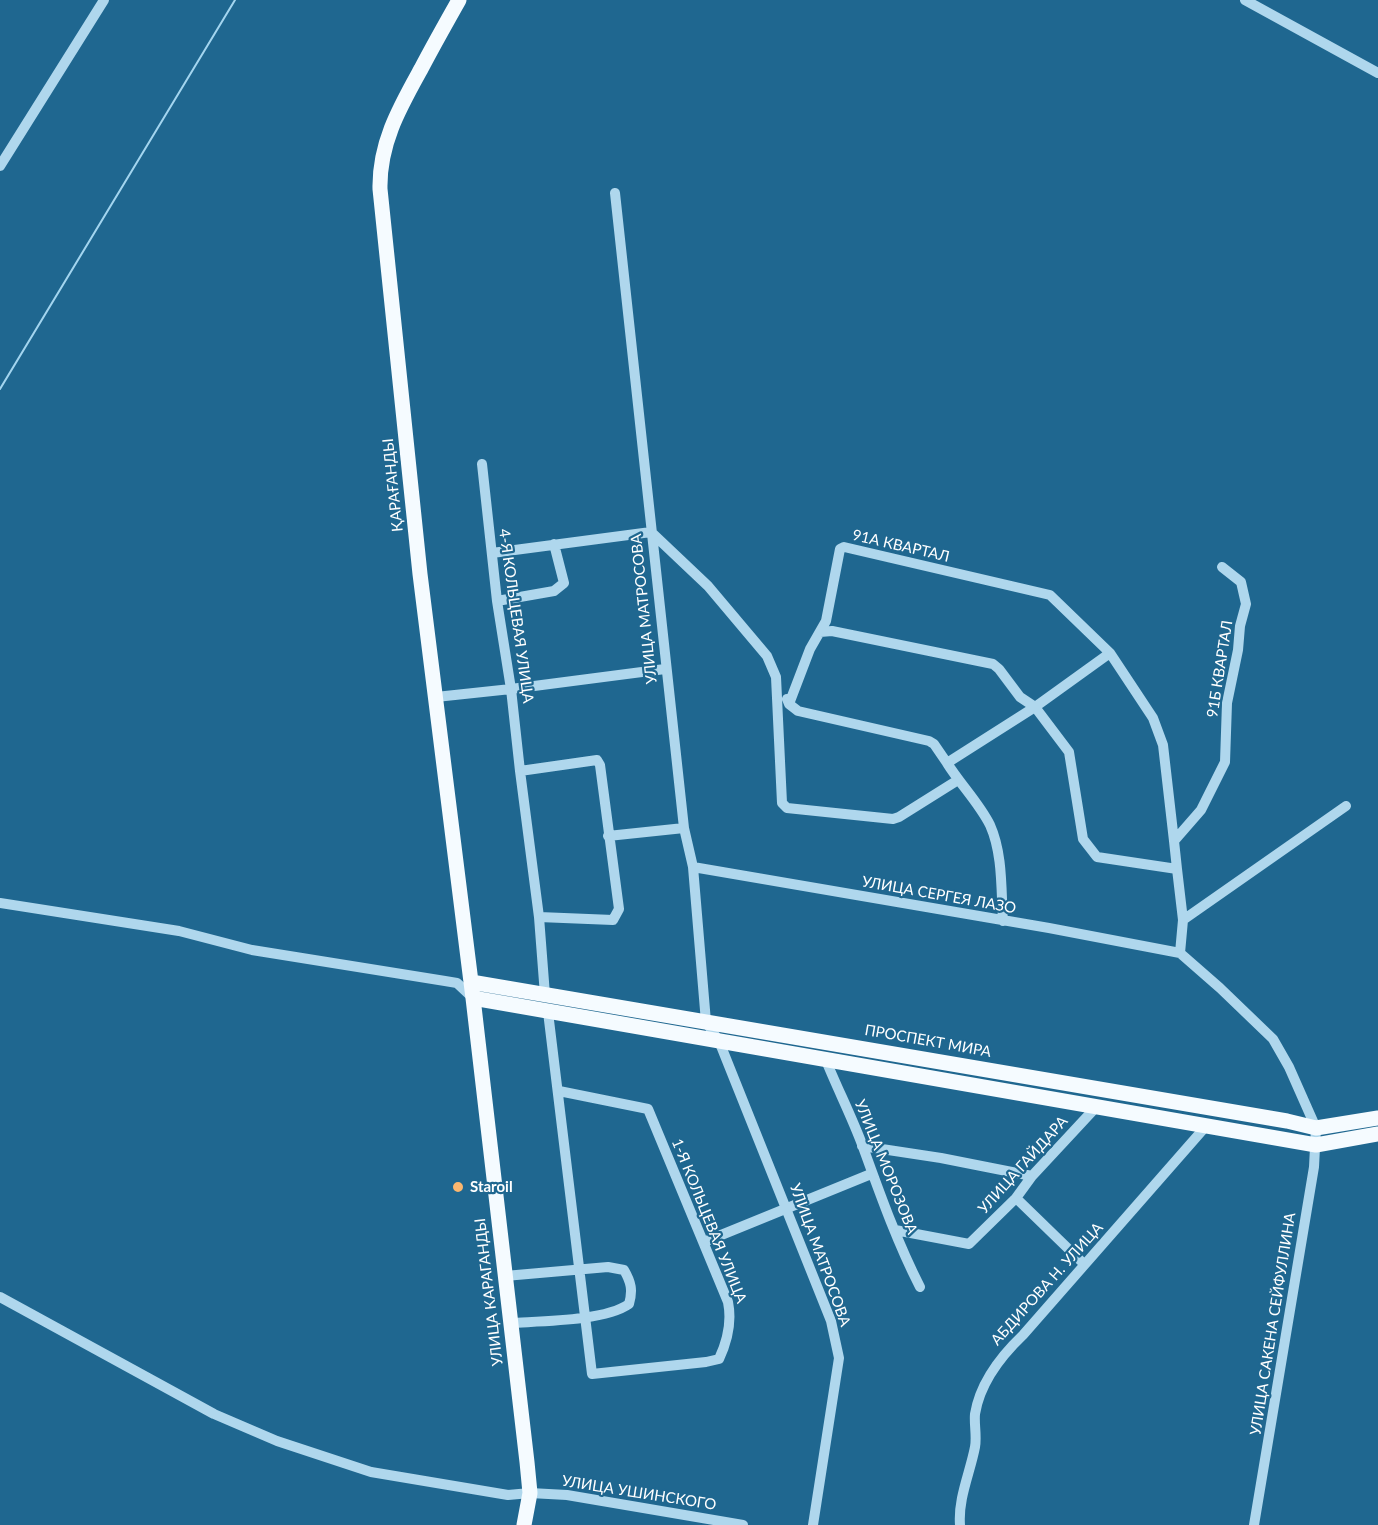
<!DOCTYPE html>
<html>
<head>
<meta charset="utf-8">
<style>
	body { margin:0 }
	canvas { display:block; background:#1f6790 }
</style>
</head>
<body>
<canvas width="1378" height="1525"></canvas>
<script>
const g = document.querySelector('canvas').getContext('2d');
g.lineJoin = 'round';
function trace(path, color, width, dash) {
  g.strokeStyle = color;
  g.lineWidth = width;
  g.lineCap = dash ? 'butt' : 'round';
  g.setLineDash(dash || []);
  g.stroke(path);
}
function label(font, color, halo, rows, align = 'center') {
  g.font = font + ' Lato,sans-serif';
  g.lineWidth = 4.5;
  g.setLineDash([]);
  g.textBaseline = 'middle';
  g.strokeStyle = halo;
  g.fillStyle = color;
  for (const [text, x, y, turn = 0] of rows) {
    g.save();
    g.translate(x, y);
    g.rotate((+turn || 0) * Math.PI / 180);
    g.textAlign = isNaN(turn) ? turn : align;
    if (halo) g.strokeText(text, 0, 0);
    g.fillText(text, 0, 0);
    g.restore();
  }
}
trace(new Path2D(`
	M0,389L235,0`), '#a3d5ef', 2);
trace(new Path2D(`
	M1245,0L1378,73
	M0,166L104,0
	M615,193L684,828L693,867L706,1022L719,1041L831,1321L839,1358L813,1525
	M482,464L497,601L511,689L520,771L539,917L545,995
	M492,553L651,532L708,586L767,656L776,677L782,803L787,808L893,819L899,817L958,780
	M497,601L554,591L564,583L554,544
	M820,632L832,631L993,664L999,669L1020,697L1035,707L1069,752L1083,839L1097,857L1177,869L1174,841L1201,810L1225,762L1227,703L1238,650L1240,626L1246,604L1241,582L1222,567
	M436,697L511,689L665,669
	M787,699L789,704L798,711L929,741L934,744L947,763
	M789,704L810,649L826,621L840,549L844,547L1050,595L1110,653L1153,718L1163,745L1174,841
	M520,771L597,760L600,765L619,909L613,920L539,917
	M608,836L684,828
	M693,867L1049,928L1180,953L1183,920L1346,806
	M1177,869L1183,920
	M0,903L179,931L252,950L445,981L457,983L473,998
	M1003,921C1001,890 1003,854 990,825C979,803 960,784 947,763L1035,707L1110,653
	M1180,953L1220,988L1273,1039L1289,1067L1316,1128L1314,1167L1254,1525
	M548,1012L592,1374L706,1362L719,1359C728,1340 732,1322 728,1302L648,1109L559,1091
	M825,1058C837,1088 852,1117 863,1147C880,1194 897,1242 920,1287
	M862,1146L941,1158L1032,1176
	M1016,1198L1084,1264
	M895,1230L969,1244L1016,1198L1032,1176L1098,1105
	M704,1242L871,1174
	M505,1276L608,1267L624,1270C631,1282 633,1290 629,1304C605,1321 542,1321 511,1323
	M0,1297L214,1414L277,1441L371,1472L508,1495L530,1493L567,1495L743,1525
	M960,1525C958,1498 970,1473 975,1447C977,1436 974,1425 975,1414C980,1383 1001,1356 1023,1335L1207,1125`), '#afd7ed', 10);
trace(new Path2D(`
	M459,0C446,23 433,46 421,69C400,107 379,143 380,189L420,574L473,998L527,1462L530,1493L524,1525
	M471,982L1287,1121L1316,1128L1378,1118
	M473,998L1316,1145L1378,1134`), '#f5fbff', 15);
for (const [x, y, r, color] of [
	[458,1187,6,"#fbb76f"]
]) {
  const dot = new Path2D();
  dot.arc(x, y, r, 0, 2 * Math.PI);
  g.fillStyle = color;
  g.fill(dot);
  trace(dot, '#1f6790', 2);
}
label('15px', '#fff', '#1f6790', [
	["ҚАРАҒАНДЫ",393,485,-96],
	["91А КВАРТАЛ",901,546,13],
	["УЛИЦА МАТРОСОВА",644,609,-96],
	["4-Я КОЛЬЦЕВАЯ УЛИЦА",516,616,82],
	["91Б КВАРТАЛ",1220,669,-81],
	["УЛИЦА СЕРГЕЯ ЛАЗО",939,895,10],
	["ПРОСПЕКТ МИРА",928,1041,10],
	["УЛИЦА ГАЙДАРА",1023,1165,-48],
	["УЛИЦА МОРОЗОВА",886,1167,68],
	["1-Я КОЛЬЦЕВАЯ УЛИЦА",709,1221,68],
	["УЛИЦА МАТРОСОВА",820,1255,70],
	["АБДИРОВА Н. УЛИЦА",1047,1284,-48],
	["УЛИЦА КАРАГАНДЫ",489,1292,-97],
	["УЛИЦА САКЕНА СЕЙФУЛЛИНА",1273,1324,-81],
	["УЛИЦА УШИНСКОГО",639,1493,9]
]);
label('bold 15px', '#fff', '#1f6790', [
	["Staroil",470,1187]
], 'left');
</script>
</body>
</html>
